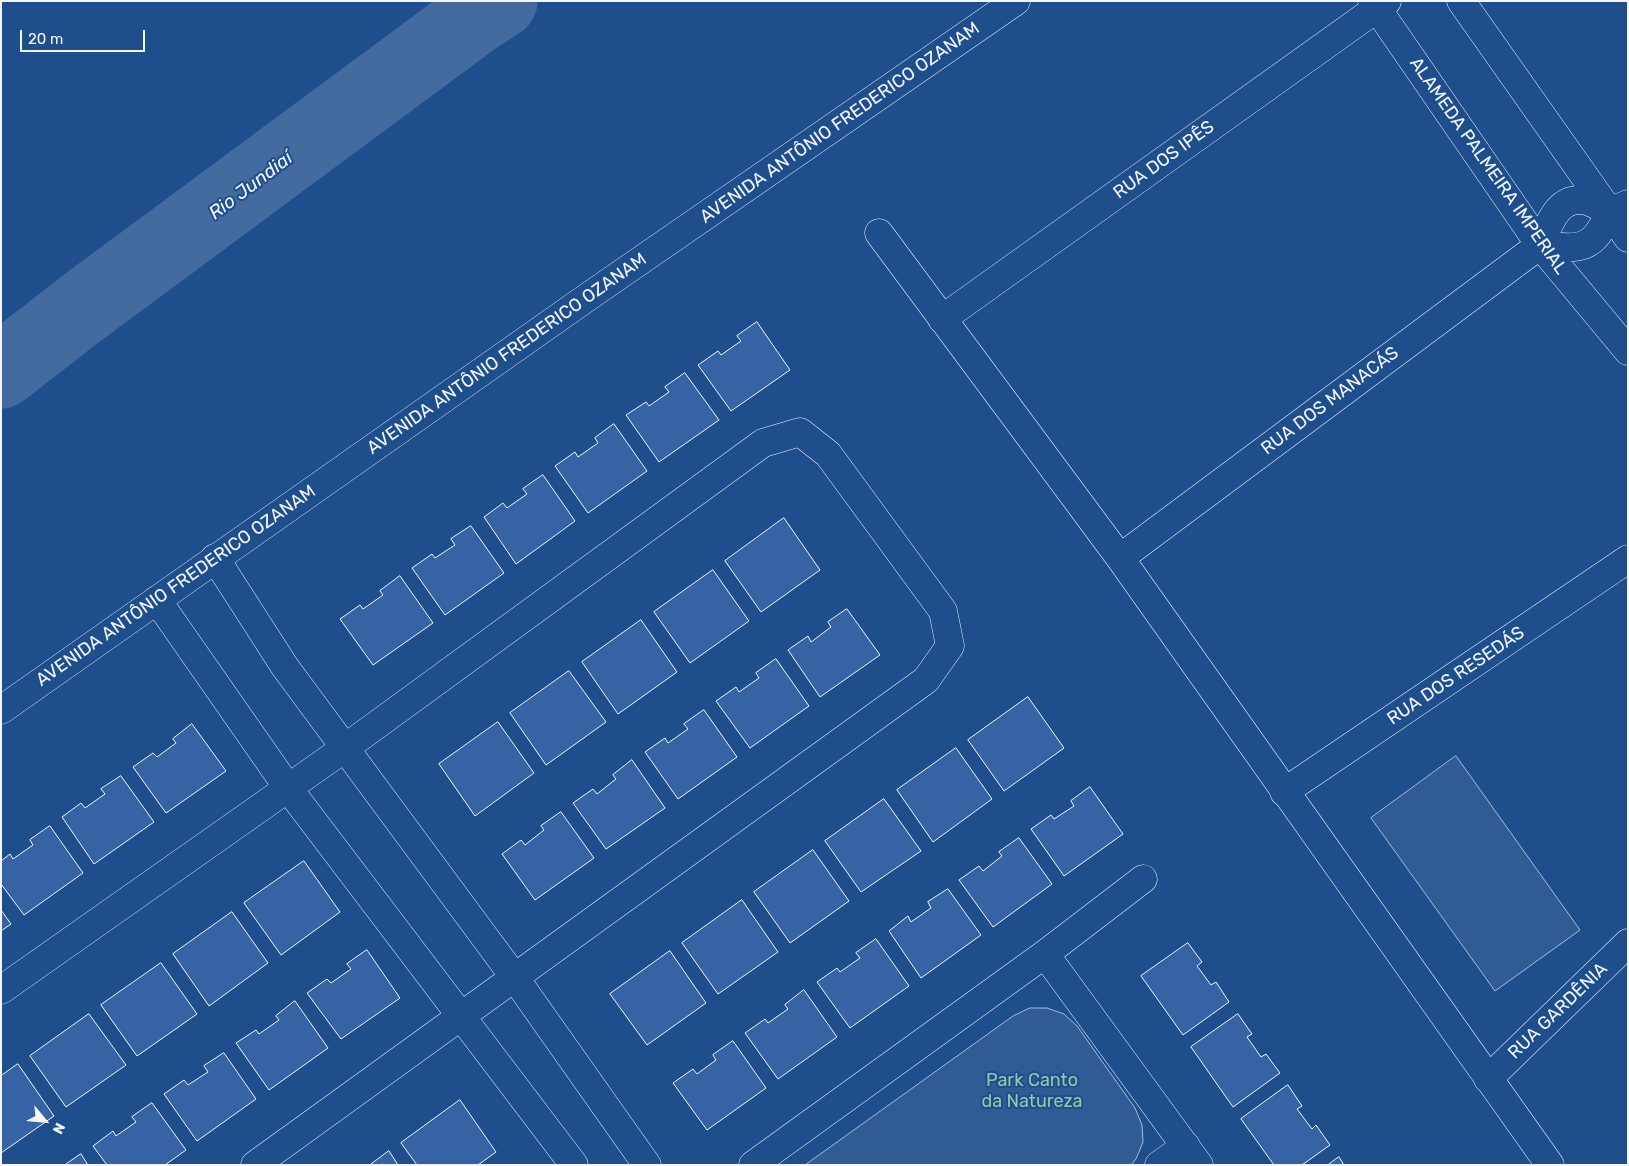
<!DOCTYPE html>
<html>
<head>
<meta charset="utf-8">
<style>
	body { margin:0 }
	#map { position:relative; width:1629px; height:1166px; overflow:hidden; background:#1f4e8c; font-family:Rubik,sans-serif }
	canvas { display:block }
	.frame { position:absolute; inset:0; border:2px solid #f2f6ff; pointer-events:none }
	.north { position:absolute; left:20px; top:1096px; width:50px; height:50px; -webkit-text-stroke:4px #1f4e8c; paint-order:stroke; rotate:118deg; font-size:14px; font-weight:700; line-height:20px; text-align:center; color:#f2f6ff }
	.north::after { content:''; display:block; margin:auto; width:18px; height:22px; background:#f2f6ff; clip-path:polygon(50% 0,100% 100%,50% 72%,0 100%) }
	.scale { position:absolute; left:20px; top:30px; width:125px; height:22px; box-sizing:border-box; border:2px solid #f2f6ff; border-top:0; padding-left:6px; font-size:15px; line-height:18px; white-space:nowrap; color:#f2f6ff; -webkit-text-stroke:4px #1f4e8c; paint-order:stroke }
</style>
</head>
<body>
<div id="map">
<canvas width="1629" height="1166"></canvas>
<div class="frame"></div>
<div class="north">N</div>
<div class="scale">20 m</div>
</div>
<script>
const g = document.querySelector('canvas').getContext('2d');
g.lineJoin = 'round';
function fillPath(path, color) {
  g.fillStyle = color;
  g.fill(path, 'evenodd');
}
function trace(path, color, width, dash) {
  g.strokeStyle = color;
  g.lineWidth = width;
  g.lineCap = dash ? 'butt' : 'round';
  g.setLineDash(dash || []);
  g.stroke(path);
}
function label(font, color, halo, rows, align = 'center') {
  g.font = font + ' Rubik,sans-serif';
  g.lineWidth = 4;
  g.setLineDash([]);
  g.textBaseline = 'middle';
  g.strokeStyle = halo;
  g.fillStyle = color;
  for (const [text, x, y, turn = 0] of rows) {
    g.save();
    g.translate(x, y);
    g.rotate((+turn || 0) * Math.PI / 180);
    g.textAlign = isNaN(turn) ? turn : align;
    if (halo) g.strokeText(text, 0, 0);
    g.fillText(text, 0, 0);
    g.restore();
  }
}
const built = new Path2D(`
	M1456,756L1580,930L1495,991L1371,818Z
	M1030,1008H1047L1064,1014L1077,1026L1135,1108L1142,1125L1143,1142L1136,1159L1131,1165H805L1013,1016Z`);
fillPath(built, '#305b95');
trace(built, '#a8bbd7', 1);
trace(new Path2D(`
	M1,371L82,308L471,20L500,1`), '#446ba0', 75);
const building = new Path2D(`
	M757,322L790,370L731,411L698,365L718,351L721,355L741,341L737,336Z
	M685,373L719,420L659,462L626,415L646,402L649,406L669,392L665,387Z
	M614,424L647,471L588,513L555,466L575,452L578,457L598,443L595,438Z
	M543,475L575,521L516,564L484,517L503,503L507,508L527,494L523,489Z
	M784,518L820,570L761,612L725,561Z
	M471,526L504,573L445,615L412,568L432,554L435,558L455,545L451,539Z
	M713,570L749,621L690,663L654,612Z
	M400,576L433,623L373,665L340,619L360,605L363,609L383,595L380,591Z
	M847,609L880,655L820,697L788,650L808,636L811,642L831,627L828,622Z
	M641,620L677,672L618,714L582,662Z
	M776,659L809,706L750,748L716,701L736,687L739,692L759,678L756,673Z
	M569,671L606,722L546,765L510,713Z
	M1028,697L1064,748L1004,791L968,740Z
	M704,710L737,757L678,799L645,752L665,738L668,743L688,729L684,724Z
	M498,722L534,773L475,816L439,764Z
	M192,724L226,771L166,813L133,767L153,753L157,757L176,743L173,739Z
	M956,748L992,799L933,842L897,790Z
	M632,760L665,808L606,849L573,803L593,789L597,794L616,779L613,775Z
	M121,776L154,822L94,864L62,817L81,803L85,808L105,794L101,789Z
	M1090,787L1123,834L1064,876L1031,829L1051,815L1054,819L1074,806L1071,801Z
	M884,799L921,851L861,892L825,841Z
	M561,812L594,858L535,900L502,854L521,840L525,845L544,830L541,826Z
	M50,826L83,873L24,915L1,884V861L10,854L13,859L33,845L30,840Z
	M1019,838L1052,884L993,927L959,880L979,866L983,871L1002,856L999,852Z
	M813,850L849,901L790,943L754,892Z
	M304,861L340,912L281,955L244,903Z
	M948,889L981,935L921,978L889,931L908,916L911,922L931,908L928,902Z
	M742,900L778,952L718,994L682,943Z
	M1,910L11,924L1,931Z
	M232,912L268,963L209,1006L173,954Z
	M876,939L909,986L850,1028L817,982L837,968L840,972L860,958L856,953Z
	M1188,943L1202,962L1197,966L1211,985L1216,982L1229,1002L1183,1035L1141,976Z
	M367,950L400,998L341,1039L307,993L327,979L331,983L351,969L347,964Z
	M670,951L706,1003L647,1045L610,994Z
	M161,963L197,1014L137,1056L101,1005Z
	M804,990L837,1037L778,1079L745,1033L765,1019L768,1023L788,1009L785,1005Z
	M295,1001L328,1048L269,1090L236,1043L256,1030L259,1034L279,1020L276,1016Z
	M89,1014L126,1065L66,1107L30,1056Z
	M1238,1014L1252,1034L1247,1037L1261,1057L1266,1054L1280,1073L1233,1107L1191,1047Z
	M733,1041L766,1088L707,1130L673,1083L693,1069L697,1074L716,1060L713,1055Z
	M224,1053L256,1099L197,1141L164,1094L184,1080L188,1085L208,1072L204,1066Z
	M18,1064L54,1116L1,1153V1076Z
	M1288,1085L1302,1106L1297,1109L1312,1129L1316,1125L1330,1145L1302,1165H1274L1241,1119Z
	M460,1100L496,1152L478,1165H417L401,1143Z
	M152,1103L186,1150L165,1165H107L93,1146L113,1131L116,1136L136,1122L132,1117Z
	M389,1151L398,1165H370Z
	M81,1154L88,1165H65Z
	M1339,1157L1344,1165H1328Z`);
fillPath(building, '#3563a3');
trace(building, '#f2f6ff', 1);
const minor = new Path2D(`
	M1372,1L1540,245L1628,351
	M1461,1L1628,238
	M879,233L1120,558L1550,1165
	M1540,245C1578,249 1594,252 1609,212L1628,204
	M942,319L1387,1
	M215,558L285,667L515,978L647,1165
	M1120,558L1540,245C1549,224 1558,194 1587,201C1594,203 1602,208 1609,212
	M157,600L288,788L574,1165
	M1284,792L1628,559
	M1045,954L1199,1165
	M1,990L345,748L763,443L800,432L828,454L943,611L950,646L926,680L255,1165
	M1488,1079L1628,943
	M753,1165L1045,954L1143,879
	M1159,1165L1186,1146`);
const primary = new Path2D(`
	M1,710L592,294L1016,1`);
trace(minor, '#f2f6ff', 29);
trace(primary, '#f2f6ff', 29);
trace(minor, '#1f4e8c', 28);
trace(primary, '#1f4e8c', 28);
label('18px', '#f2f6ff', '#1f4e8c', [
	["AVENIDA ANTÔNIO FREDERICO OZANAM",840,123,-35],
	["RUA DOS IPÊS",1164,160,-36],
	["ALAMEDA PALMEIRA IMPERIAL",1488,166,55],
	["AVENIDA ANTÔNIO FREDERICO OZANAM",507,354,-35],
	["RUA DOS MANACÁS",1330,401,-37],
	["AVENIDA ANTÔNIO FREDERICO OZANAM",176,586,-35],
	["RUA DOS RESEDÁS",1456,676,-34],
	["RUA GARDÊNIA",1558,1011,-44]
]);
label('18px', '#97c8a6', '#1f4e8c', [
	["Park Canto",1032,1081],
	["da Natureza",1032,1102]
]);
label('italic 19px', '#f2f6ff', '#1f4e8c', [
	["Rio Jundiaí",251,186,-37]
]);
</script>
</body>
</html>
